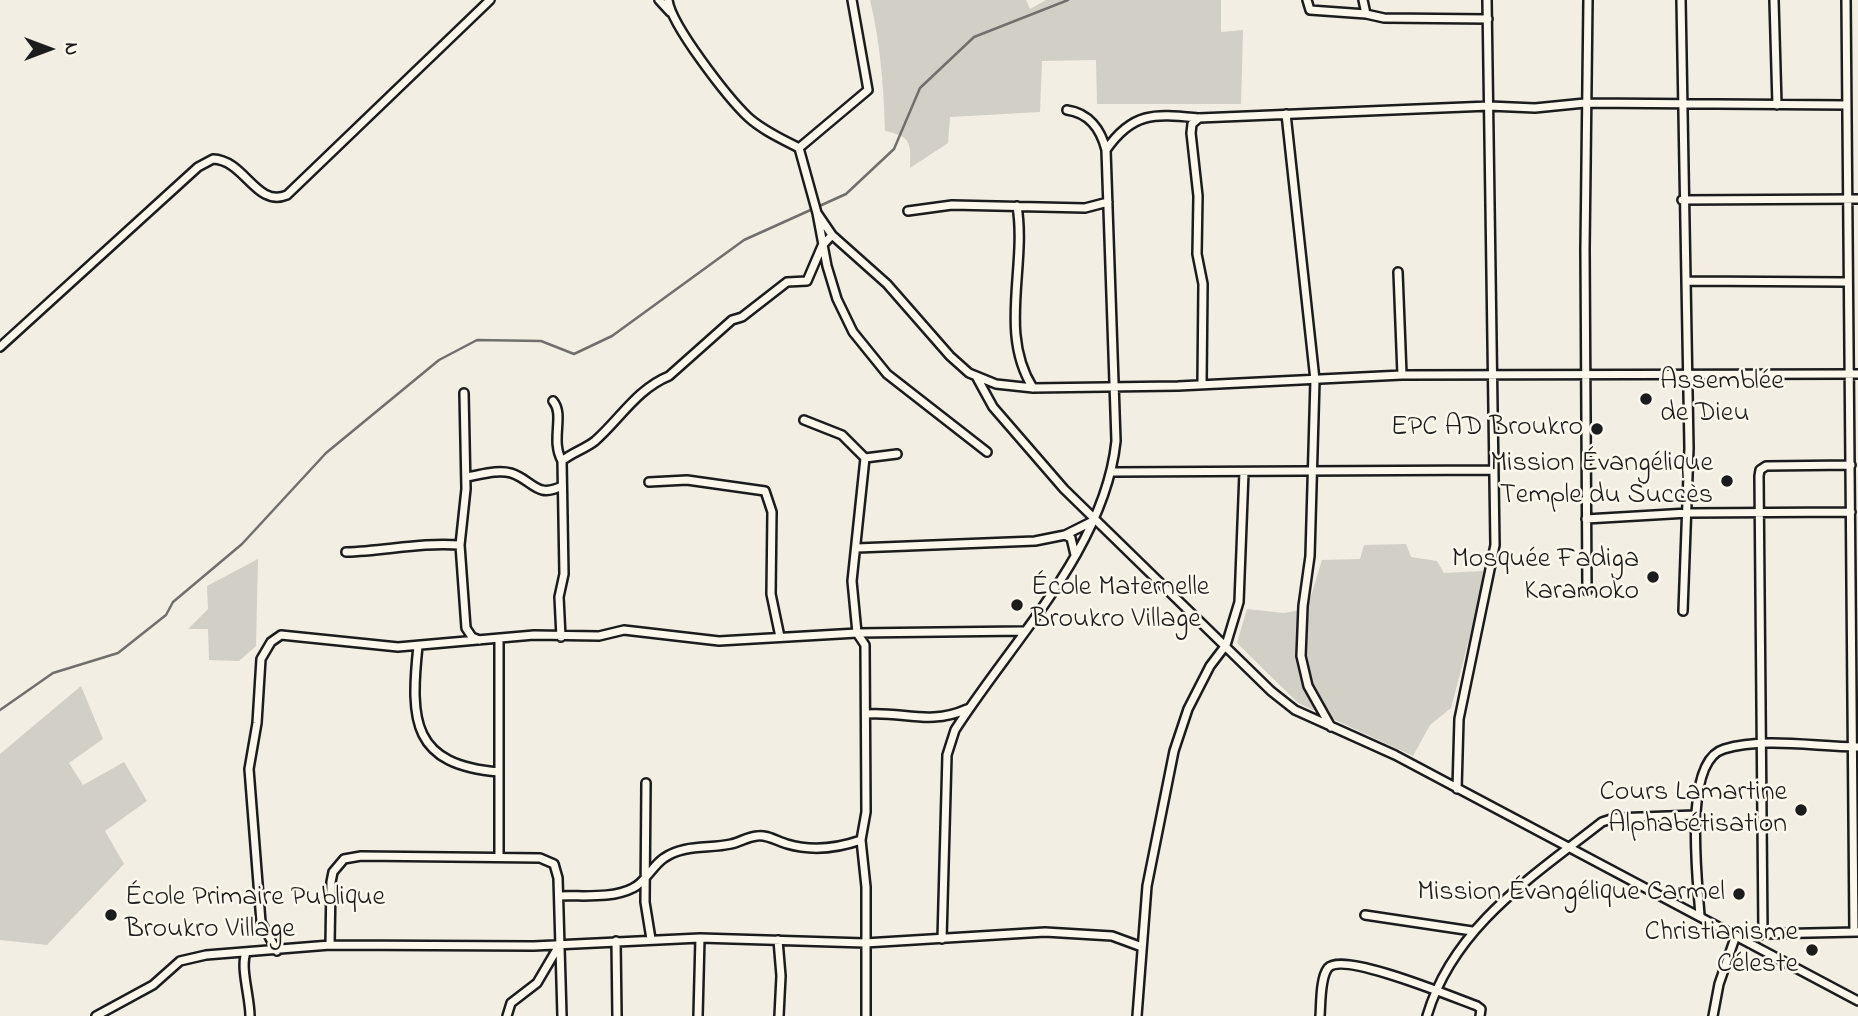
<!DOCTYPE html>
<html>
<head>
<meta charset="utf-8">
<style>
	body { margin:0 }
	#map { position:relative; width:1858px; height:1016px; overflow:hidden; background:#f2eee4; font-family:"Indie Flower",sans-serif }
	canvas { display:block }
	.north { position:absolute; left:14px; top:14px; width:70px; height:70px; -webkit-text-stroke:5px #fbf7ec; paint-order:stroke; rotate:90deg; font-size:19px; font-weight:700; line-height:28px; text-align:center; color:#1c1c1c }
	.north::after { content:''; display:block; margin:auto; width:24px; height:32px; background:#1c1c1c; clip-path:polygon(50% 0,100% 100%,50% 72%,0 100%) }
</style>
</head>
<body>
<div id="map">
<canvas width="1858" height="1016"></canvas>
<div class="north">N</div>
</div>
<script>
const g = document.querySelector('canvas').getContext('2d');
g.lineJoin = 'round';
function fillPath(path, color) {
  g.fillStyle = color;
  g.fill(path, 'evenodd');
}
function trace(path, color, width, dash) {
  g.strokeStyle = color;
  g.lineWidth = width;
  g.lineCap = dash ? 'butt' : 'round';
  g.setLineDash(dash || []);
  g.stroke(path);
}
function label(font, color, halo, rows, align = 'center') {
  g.font = font + ' "Indie Flower",sans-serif';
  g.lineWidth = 5;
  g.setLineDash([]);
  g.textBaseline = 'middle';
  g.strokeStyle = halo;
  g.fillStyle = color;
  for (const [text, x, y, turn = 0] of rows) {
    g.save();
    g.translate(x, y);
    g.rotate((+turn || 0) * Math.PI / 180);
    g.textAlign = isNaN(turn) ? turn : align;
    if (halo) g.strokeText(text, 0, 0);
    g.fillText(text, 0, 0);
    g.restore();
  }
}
fillPath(new Path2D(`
	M870,0H1026L1030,9L1046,0H1221V32L1243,30L1241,104H1097L1096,60L1042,61L1040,112L950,117L948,143L910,168C911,143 911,136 885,131C884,88 880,41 870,0Z
	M1406,544L1411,557L1437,561L1444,573L1483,571L1482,590L1451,708L1430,725L1413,756L1298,703L1237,643L1247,609L1284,613L1307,609L1322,560L1360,559L1364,545Z
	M258,559L256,646L239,661L209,660L208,629H188L208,609L207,586Z
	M81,686L103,739L69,763L83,785L124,762L147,801L105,831L124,864L47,945L0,940V754Z`), '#d2cfc6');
trace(new Path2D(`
	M0,710L53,673L118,653L166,615L173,602L242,544L326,453L439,360L477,340L541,341L574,354L612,336L744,240L846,194L894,149L920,88L974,37L1068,0`), '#716f6b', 2.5);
const minor = new Path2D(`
	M659,0L670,12
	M668,0C671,25 728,98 748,117C762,130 782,139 799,148L817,213L827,266L837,299L853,332L887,374L987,452
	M1307,0L1310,10L1366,14
	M1363,0L1366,14L1384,18L1488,19
	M1681,0L1689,448L1683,611
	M1774,0L1777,105
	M1846,0L1854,932
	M1067,110C1089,113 1101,130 1106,150
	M1286,114L1315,380L1310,556L1303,606L1301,656L1308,686L1331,727
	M1199,118L1192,124L1191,133L1198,196L1197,254L1203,284L1202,383
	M799,148L868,90L852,0
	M1682,200L1858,199
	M1017,206C1027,267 998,333 1033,388
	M908,211L952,205L1085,208L1108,202
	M817,213L832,235L887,284L950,356L969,373L996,384L1033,388L1178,386L1402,375L1858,374
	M1398,272L1402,375
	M1686,281L1847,282
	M0,347L198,167L213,159C245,160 256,208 287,195L490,0
	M976,376L993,407L1064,489L1271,691L1295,710L1395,755L1858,1001
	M464,393L466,489L460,545L466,628L472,637L479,640
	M553,401C565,415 550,440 562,461
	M804,420L842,435L865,458L897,454
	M865,458L852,581L857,633L865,645L866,812L861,840L866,887V1016
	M1113,472L1494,470
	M466,477C480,475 497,469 511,473C533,480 536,499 562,486
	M649,482L687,480L765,491L772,512L771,594L780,637
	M1586,519L1688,513L1851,512
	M1065,535L1071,538L1075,555
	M857,548L1035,541L1065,535L1095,520
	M346,552C385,551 421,542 460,545
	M1587,591L1585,249L1588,0
	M561,637L559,597L564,574L562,461C571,453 585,449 595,441C620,419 637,389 669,376L732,320L742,317L787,282L807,281L822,246L832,235
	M499,640V857
	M418,646C410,721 412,765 499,772
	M866,714C904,711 929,726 967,709
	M646,783L645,902L651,939
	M1457,789L1459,719L1495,545L1487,0
	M559,896C582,895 612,899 633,888C646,882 652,866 664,858C684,844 709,849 731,844C740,842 747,837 757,836C766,834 777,841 787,844C811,851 838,848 861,840
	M1365,915L1472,931
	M1700,916C1698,882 1682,761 1724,749C1766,737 1815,747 1858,747
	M1763,934L1759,476L1760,470L1766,466L1851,465
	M942,939L947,755L955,730C1012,641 1105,548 1116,441L1106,150C1133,111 1155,114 1199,118L1489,106L1535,108L1585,103L1847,105
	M778,940L781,976L779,1016
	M1744,940L1763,934L1857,932
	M616,941L617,1016
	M330,945L331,882L333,872L344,859L361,856L540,858L554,864L558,878L562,1016
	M277,951L261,922L249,769L257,723L261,659L271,642L281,635L398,647L534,635L599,636L624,630L719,641L857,633L1023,631
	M246,953C240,967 250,997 250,1016
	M96,1016L153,985L180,961L206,955L330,945L534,946L700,938L865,943L1045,932L1112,936L1142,947
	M507,1016L511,1003L537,983L560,944
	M698,1016L700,938
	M1137,1016L1147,886L1174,751L1188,709L1210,666L1226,645L1239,602L1244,472
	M1320,1016C1321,1004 1320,978 1328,968C1343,951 1455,998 1477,1006L1481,1009L1480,1016
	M1427,1016C1453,927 1532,877 1602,822L1614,818L1695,815
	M1713,1016L1719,984L1736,935`);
trace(minor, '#1c1c1c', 12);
trace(minor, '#fbf7ec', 7);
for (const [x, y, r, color] of [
	[1646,399,7,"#1c1c1c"],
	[1597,429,7,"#1c1c1c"],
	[1727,481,7,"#1c1c1c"],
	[1653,577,7,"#1c1c1c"],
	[1017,605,7,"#1c1c1c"],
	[1801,810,7,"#1c1c1c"],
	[1739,894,7,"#1c1c1c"],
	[111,915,7,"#1c1c1c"],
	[1812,950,7,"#1c1c1c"]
]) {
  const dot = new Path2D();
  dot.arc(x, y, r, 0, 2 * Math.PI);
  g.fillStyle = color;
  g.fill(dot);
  trace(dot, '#fbf7ec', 2.5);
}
label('28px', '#1c1c1c', '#fbf7ec', [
	["Assemblée",1660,383,"left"],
	["de Dieu",1660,415,"left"],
	["EPC AD Broukro",1583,429],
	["Mission Évangélique",1713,465],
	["Temple du Succès",1713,497],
	["Mosquée Fadiga",1639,561],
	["Karamoko",1639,593],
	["École Maternelle",1031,589,"left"],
	["Broukro Village",1031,621,"left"],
	["Cours Lamartine",1787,794],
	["Alphabétisation",1787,826],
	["Mission Évangélique Carmel",1725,894],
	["École Primaire Publique",125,899,"left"],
	["Broukro Village",125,931,"left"],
	["Christianisme",1798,934],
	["Céleste",1798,966]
], 'right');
</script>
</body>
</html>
